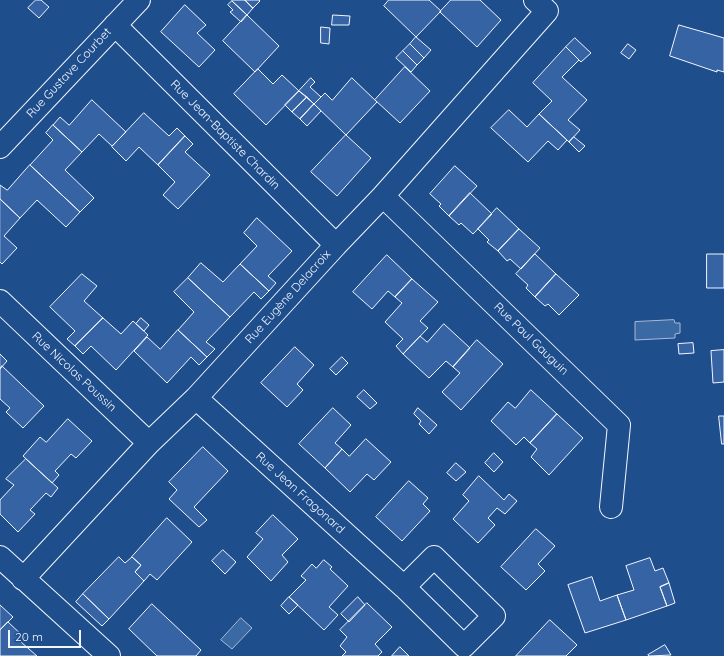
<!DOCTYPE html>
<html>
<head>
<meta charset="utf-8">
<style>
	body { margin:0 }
	#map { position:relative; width:724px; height:656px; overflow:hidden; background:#1f4e8c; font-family:Quicksand,sans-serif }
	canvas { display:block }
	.scale { position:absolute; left:8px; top:630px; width:73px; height:18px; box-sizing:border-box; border:2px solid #f2f6ff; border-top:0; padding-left:5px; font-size:12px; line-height:14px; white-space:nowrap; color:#f2f6ff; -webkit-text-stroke:3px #1f4e8c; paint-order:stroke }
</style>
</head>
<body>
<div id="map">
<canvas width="724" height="656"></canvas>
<div class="scale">20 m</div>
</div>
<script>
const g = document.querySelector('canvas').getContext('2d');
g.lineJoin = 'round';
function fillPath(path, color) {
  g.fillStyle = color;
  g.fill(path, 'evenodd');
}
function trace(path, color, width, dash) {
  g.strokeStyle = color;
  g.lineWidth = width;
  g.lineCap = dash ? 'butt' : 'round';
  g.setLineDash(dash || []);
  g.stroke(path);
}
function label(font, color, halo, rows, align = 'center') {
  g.font = font + ' Quicksand,sans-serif';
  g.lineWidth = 3;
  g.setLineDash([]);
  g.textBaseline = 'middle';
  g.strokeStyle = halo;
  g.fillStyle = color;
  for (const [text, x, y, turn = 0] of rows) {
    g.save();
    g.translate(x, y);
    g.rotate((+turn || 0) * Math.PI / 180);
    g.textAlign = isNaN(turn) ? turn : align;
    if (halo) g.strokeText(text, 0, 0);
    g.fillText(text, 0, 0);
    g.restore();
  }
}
const water = new Path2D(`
	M674,320L675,323H680V333L675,334V338L635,340V322Z
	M241,618L252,628L232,649L221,640Z`);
fillPath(water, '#3b69a3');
trace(water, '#a8bbd7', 1);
const building = new Path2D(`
	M36,0H41L49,7L39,18L28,8Z
	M233,0H245L253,8L247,15L232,1Z
	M245,0H259L260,1L253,8Z
	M389,0H429L441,11L416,37L384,6Z
	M451,0H480L501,20L477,47L440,12Z
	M232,1L247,15L241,22L230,12L233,10L228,5Z
	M185,5L206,25L197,33L215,50L199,67L161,32Z
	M247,15L279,46L255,72L223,41Z
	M333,15L350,16L349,25H332Z
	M679,25L724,38V72L717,70V72L670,56Z
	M321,27L330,28L329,44L321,43Z
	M416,37L431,50L424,58L410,44Z
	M575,38L591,53L581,62L566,47Z
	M410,44L424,58L417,65L403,51Z
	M628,44L636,50L629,59L621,53Z
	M566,47L579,60L562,77L587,100L568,120L580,130L569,142L539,114L552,101L533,83Z
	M403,51L417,65L411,72L396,58Z
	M405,67L430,91L400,123L375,100Z
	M258,69L273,84L282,75L299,91L266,125L234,94Z
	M311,78L315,82L310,87L321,97L314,104L299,91Z
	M352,78L377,102L346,135L314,104L325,93L332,100Z
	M299,91L307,97L292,112L285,105Z
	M307,97L314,104L300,119L292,112Z
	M92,100L126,132L112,146L99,134L82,152L53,125L60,117L69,125Z
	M314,104L321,111L307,126L300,119Z
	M509,110L527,127L539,114L567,140L558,150L548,141L528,162L491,128Z
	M144,113L169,136L177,128L185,136L158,165L139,147L126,161L112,147Z
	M53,125L82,152L65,170L94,198L80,212L30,165L53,140L46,133Z
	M346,135L371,158L337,196L311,172Z
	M185,136L193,144L185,152L210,175L178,209L163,195L175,182L158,165Z
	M574,137L585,146L579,152L569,142Z
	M30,165L80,212L66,227L37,200L20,218L0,199V185L7,190Z
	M455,166L477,186L449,216L439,206L441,204L430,194Z
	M470,193L492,214L473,234L461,223L459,225L449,216Z
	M0,199L20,218L4,236L17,248L2,264L0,262Z
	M497,208L519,229L498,251L487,242L489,240L478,229Z
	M257,218L292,251L268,276L276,283L269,291L240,264L257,246L244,233Z
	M519,229L540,248L521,269L510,259L507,261L498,251Z
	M535,254L556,274L535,297L526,288L528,285L516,274Z
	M707,254H724V288H707Z
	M387,255L412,279L395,297L388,291L372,309L353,292Z
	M201,263L223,282L240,264L269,291L261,299L254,292L230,317L188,278Z
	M82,274L97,286L84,301L103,318L75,346L67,339L75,331L50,307Z
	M556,274L579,295L559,315L548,304L545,306L535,297Z
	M188,278L230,317L206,342L215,349L207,357L178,330L194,312L174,292Z
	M412,279L438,302L420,321L428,328L403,354L396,346L403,339L385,322L402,303L395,297Z
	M103,318L121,334L133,321L148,335L116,370L91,346L83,354L75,346Z
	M141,318L149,325L144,331L136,324Z
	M444,324L470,348L453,367L446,361L429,378L403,354L420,336L427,342Z
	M178,330L207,357L199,365L191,357L167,383L134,351L147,337L160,349Z
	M477,340L503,364L461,410L442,392L460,373L453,367Z
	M693,343L694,353L679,354L678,344Z
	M295,347L314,365L297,384L303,390L287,407L261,383Z
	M724,350V382L713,383L711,351Z
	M0,354L7,361L0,369Z
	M342,357L348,363L336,375L330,369Z
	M2,366L44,406L23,428L6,412L10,408L0,399V369Z
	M364,390L377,403L370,409L357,397Z
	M531,390L557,414L530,443L524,437L516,445L491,421L508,402L515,408Z
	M333,408L351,425L335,443L342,449L325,468L299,444Z
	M418,408L437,425L429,434L419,424L421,421L414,414Z
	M557,414L583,438L549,475L531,457L537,449L530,443Z
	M719,416H724V444H722Z
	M68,419L92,441L76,458L71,454L55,471L59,475L52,483L23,456L40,437L46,442Z
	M366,439L391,462L374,480L367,474L350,492L325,468L342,449L349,456Z
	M203,447L228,471L194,507L207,520L199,527L169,499L177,490L169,482Z
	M494,453L503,462L494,472L485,463Z
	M26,459L58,488L51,497L46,493L30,510L35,514L18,532L0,514V500L14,485L6,479Z
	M456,463L466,472L456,481L447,473Z
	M479,476L504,500L509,494L517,501L505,514L497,508L488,518L495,525L478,543L453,519L469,501L463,495Z
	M409,481L428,498L423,504L430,511L402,541L376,517Z
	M273,515L298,539L282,555L288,562L271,581L247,557L263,539L256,533Z
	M167,518L192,542L157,580L150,574L144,581L135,572L141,565L132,557Z
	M536,529L555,546L538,564L545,571L526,590L501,567Z
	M223,550L236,562L225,574L212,561Z
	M119,557L125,563L132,557L141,565L135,572L144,581L109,619L83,594Z
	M650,558L655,571L663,568L669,583L660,587L667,606L626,620L617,595L634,590L626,566Z
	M324,560L332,567L330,569L348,586L329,607L338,615L324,630L289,597L306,580L301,576L312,564L316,568Z
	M592,577L600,601L617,595L626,620L585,633L568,585Z
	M669,583L675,603L667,606L660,587Z
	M83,594L109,619L102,626L76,602Z
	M289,597L298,605L289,614L281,606Z
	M358,597L365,605L349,622L341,614Z
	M367,603L392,627L375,644L382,652L378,656H342L346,652L340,646L347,637L340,630Z
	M152,604L201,650L196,656H157L129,629Z
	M0,605L13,617L0,630Z
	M550,620L577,645L566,656H516Z
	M8,622L25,638L21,642L37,656H0V630Z
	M665,645L671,655L649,656L648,655Z
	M400,647L409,656H392Z`);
fillPath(building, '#3563a3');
trace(building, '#f2f6ff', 1);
const minor = new Path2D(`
	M115,25L336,245
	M0,147L139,0
	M383,196L619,425L611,507
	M0,301L149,443
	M196,398L404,587L464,646L494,616L434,557L404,587
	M0,557L109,656
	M23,579L149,443L196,398L336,245L383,196L547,11L535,0`);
trace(minor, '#f2f6ff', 24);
trace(minor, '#1f4e8c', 22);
label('12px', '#f2f6ff', '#1f4e8c', [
	["Rue Gustave Courbet",69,73,-47],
	["Rue Jean-Baptiste Chardin",225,135,45],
	["Rue Eugène Delacroix",288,297,-48],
	["Rue Paul Gauguin",531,339,44],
	["Rue Nicolas Poussin",74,372,43],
	["Rue Jean Fragonard",300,493,42]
]);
</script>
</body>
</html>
